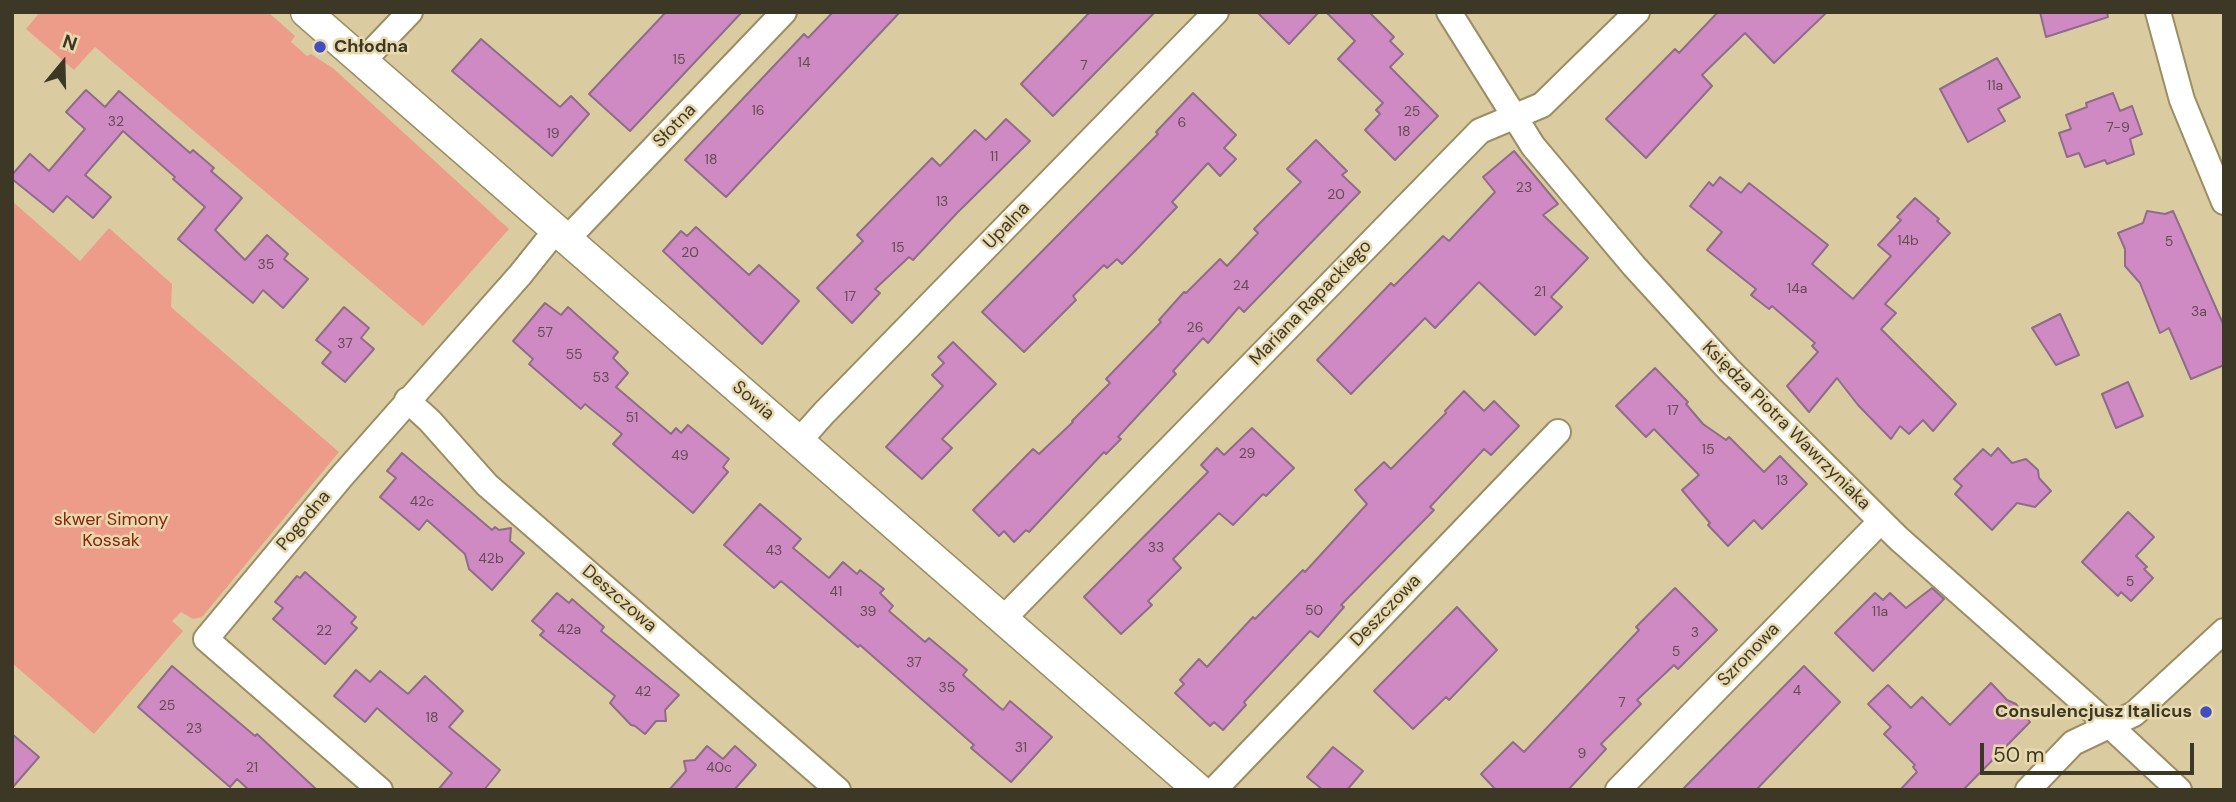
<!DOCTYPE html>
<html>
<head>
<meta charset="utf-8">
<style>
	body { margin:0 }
	#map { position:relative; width:2236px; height:802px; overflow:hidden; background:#dacca0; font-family:"DM Sans",sans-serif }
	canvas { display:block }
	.frame { position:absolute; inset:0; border:14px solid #3d3826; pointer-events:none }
	.north { position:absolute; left:28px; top:28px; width:70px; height:70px; -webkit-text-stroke:5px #e7d9ad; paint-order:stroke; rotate:19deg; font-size:19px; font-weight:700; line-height:28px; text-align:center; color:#3d3826 }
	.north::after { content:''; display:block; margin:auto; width:24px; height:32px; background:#3d3826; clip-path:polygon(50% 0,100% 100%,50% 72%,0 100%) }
	.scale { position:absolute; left:1980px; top:743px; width:214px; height:32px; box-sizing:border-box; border:4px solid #3d3826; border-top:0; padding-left:9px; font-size:21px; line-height:24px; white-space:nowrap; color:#3d3826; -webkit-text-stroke:5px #e7d9ad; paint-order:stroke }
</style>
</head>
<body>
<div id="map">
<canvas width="2236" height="802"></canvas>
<div class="frame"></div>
<div class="north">N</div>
<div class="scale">50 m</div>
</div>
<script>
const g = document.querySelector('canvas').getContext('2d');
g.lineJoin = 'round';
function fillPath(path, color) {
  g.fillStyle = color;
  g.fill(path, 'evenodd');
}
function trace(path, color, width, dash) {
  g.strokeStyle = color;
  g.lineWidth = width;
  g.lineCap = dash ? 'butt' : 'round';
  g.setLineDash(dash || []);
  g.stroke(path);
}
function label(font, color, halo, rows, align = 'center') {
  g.font = font + ' "DM Sans",sans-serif';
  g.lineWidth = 5;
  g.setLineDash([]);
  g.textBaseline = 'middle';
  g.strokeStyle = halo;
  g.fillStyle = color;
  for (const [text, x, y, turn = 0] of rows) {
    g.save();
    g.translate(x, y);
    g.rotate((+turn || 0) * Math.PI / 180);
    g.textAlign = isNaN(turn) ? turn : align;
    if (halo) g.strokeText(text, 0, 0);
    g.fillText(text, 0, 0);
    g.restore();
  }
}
fillPath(new Path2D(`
	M40,12H268L295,36L291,42L307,56L311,54L334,69L509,229L423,326L95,47L74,70L26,29Z
	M12,201L80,261L109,228L172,284L171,307L339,452L202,617L193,619L181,612L172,621L183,631L94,734L12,663Z`), '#ed9c8a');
const building = new Path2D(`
	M666,12H742L630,131L589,94Z
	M833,12H900L726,197L685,160L804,34L808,38Z
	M1090,12H1155L1053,116L1021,84Z
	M1257,12H1319L1289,44Z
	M1326,12H1369L1394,37L1390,41L1403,54L1390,67L1438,116L1395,160L1365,130L1380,114L1376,110L1383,103L1338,59L1355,41Z
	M1718,12H1827L1774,63L1745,33L1702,75L1712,86L1646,158L1606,119L1675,49L1679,53Z
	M2040,12H2107L2108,17L2046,37Z
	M481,39L560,107L571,96L589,114L552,156L452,71Z
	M1997,58L2020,97L1998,109L2005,121L1968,142L1940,89Z
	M86,90L105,107L119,91L190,153L193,150L214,168L211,171L242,198L215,230L245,260L267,235L288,254L284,259L308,279L283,308L263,290L253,303L178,239L205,207L173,179L175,177L123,131L85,175L111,197L93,218L67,196L53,212L12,179V175L30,154L49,171L85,129L66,112Z
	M1193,93L1236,135L1224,148L1236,159L1220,176L1208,163L1172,202L1177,207L1134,252L1122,264L1117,259L1107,268L1104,265L1073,296L1076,300L1024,352L982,312L1158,134L1156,132Z
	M2113,93L2120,111L2132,106L2142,134L2130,139L2134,154L2107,164L2105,160L2085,167L2079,153L2067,157L2059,133L2071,129L2066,115L2087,107L2086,103Z
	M1006,119L1030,141L957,213L913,260L909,257L875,289L880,293L852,323L817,288L863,241L857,235L932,158L940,166L975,130L986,140Z
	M1316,140L1347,171L1342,175L1360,192L1244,312L1239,307L1208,343L1203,338L1173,371L1176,374L1118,437L1121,439L1106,454L1104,452L1029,532L1026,530L1014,542L1004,531L999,536L973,510L1033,449L1039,454L1073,422L1072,421L1110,383L1106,379L1161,322L1159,320L1184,292L1186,293L1220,259L1227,266L1258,233L1254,229L1301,182L1287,169Z
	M1514,151L1558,204L1543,215L1588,258L1551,297L1562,307L1535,335L1479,282L1435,328L1425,318L1351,394L1317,360L1391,283L1394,286L1443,236L1449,241L1495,192L1483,177Z
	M1720,177L1741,193L1749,183L1828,245L1812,264L1853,299L1891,256L1878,245L1901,220L1897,217L1915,198L1939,219L1937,221L1950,233L1885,304L1896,313L1881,329L1956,404L1933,431L1923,420L1909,434L1900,426L1891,439L1858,405L1837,378L1809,412L1787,386L1818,352L1812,346L1815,343L1772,306L1769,309L1751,295L1756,289L1707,250L1722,232L1690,206L1709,182L1713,186Z
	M2147,211L2165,214L2173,211L2224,326V365L2191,379L2169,328L2160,333L2140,283L2125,266V249L2118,233L2143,223Z
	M696,227L749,275L759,265L799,301L762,344L663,251L681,231L687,236Z
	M545,303L561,315L568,307L618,352L613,358L628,373L616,387L671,434L676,428L681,433L688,425L729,459L723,467L728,472L693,513L613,444L622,434L585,404L581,409L529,364L533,359L513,341Z
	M344,307L369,328L361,338L374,349L345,382L322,363L331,352L316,340Z
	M2060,314L2079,355L2056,365L2032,328Z
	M953,342L996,384L942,439L952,448L922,479L886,447L943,386L932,375L944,363L938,357Z
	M1655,368L1688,402L1686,404L1703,424L1726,440L1729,437L1764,472L1780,456L1807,484L1762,529L1754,520L1728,546L1708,525L1710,523L1682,490L1699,475L1654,429L1646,437L1616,406Z
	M2128,382L2143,416L2116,428L2102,394Z
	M1464,391L1484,411L1494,401L1519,426L1491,455L1484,449L1430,507L1434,510L1341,605L1344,607L1318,637L1310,631L1244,702L1246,705L1223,730L1214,722L1210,726L1175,693L1184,684L1180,680L1199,659L1207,667L1253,617L1255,619L1303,570L1305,572L1367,504L1355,490L1384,462L1391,469L1446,413L1445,411Z
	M1252,428L1294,468L1266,496L1263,494L1233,525L1219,513L1173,559L1181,568L1148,601L1152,605L1121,634L1084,597L1208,472L1201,465L1217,448L1224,455Z
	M1998,448L2012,463L2026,459L2038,470L2039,478L2051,491L2035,507L2017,503L1992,530L1955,494L1962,486L1954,479L1983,449L1991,456Z
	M402,453L492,530L495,527L499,530L511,528L510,541L524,553L492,590L469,569L465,554L427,520L419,530L380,497L396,478L387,471Z
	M760,504L801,539L793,548L829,578L843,562L857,574L860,570L884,589L880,593L893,606L889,611L925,642L929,638L967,670L963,675L998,706L1003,710L1010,701L1052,737L1011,782L971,748L974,745L860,645L858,647L781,581L774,588L724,545Z
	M2128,512L2154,537L2136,556L2147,567L2144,569L2153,578L2131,601L2121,592L2118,596L2082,562Z
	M305,572L356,617L351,623L357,628L325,664L273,619L283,608L275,602L297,576L300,578Z
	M1675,588L1717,630L1678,669L1674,665L1637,700L1641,704L1601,744L1606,749L1568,790H1496L1481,774L1513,742L1524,752L1639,630L1636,627Z
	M1932,588L1944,599L1873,671L1835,633L1875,593L1883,600L1890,593L1906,608Z
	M557,593L569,603L572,599L604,627L601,631L679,695L665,710L666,721H656L645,734L635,726L631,725L610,703L615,696L540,635L544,631L532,621Z
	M1457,607L1497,650L1449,700L1446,697L1413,729L1374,691Z
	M172,666L255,736L257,734L317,790H249L237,779L230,787L138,707Z
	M1804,666L1840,702L1756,790H1682Z
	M356,670L370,682L380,671L408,694L425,676L463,711L449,727L500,770L484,790H438L452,773L377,708L365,722L334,696Z
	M1991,683L2007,700L2016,704L2030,722L1963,790H1900L1917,772L1913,767L1915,765L1884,734L1891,727L1868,704L1888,685L1911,708L1922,697L1950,725Z
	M12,734L39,757L12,788Z
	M707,746L723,759L735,746L756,765L734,790H669L686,771L684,761L695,760Z
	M1333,747L1363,771L1347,790H1323L1307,777Z`);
fillPath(building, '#cf8ac4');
trace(building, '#8f6c89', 2);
const minor = new Path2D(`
	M1449,12L1533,146L1634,266L1729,370L1898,538L2109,725L2179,790
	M2158,12L2182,100L2224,202
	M363,61L410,12
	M567,239L784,12
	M407,400L430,421L487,485L838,790
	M799,441L824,413L1216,12
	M1003,619L1480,131L1542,105L1637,12
	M380,790L206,639L342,476L520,275L556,230
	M1214,790L1558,432
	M1618,790L1881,521
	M2028,790L2073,743L2134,714L2224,631`);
const tertiary = new Path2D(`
	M306,12L1199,790`);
trace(minor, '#9b8e64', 28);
trace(tertiary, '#9b8e64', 33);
trace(minor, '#fff', 24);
trace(tertiary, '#fff', 30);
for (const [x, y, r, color] of [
	[320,47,7,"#414ec2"],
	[2206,712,7,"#414ec2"]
]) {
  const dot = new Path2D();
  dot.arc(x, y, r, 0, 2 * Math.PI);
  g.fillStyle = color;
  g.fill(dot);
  trace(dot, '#e7d9ad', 2.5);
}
label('14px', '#624c4e', null, [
	["15",679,60],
	["14",804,63],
	["7",1084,66],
	["11a",1995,86],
	["16",758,111],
	["25",1412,112],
	["32",116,122],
	["6",1182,123],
	["7-9",2118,128],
	["18",1404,132],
	["19",553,134],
	["11",994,157],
	["18",711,160],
	["23",1524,188],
	["20",1336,195],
	["13",942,202],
	["14b",1908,241],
	["5",2169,242],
	["15",898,248],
	["20",690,253],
	["35",266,265],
	["24",1241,286],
	["14a",1797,289],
	["21",1540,292],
	["17",850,297],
	["3a",2199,312],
	["26",1195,328],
	["57",545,333],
	["37",345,344],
	["55",574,355],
	["53",601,378],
	["17",1673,411],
	["51",632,418],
	["15",1708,450],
	["29",1247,454],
	["49",680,456],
	["13",1782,481],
	["42c",422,502],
	["33",1156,548],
	["43",774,551],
	["42b",491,559],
	["5",2130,582],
	["41",836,592],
	["50",1314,611],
	["39",868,612],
	["11a",1880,612],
	["42a",569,630],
	["22",324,631],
	["3",1695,633],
	["5",1676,652],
	["37",914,663],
	["35",947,688],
	["4",1797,691],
	["42",643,692],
	["7",1622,703],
	["25",167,706],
	["18",432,718],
	["23",194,729],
	["31",1021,748],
	["9",1582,754],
	["21",252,768],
	["40c",719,768]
]);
label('bold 18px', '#3d3826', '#e7d9ad', [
	["Chłodna",334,47],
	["Consulencjusz Italicus",2192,712,"right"]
], 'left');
label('18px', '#3d3826', '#e7d9ad', [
	["Słotna",675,126,-46],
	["Upalna",1007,226,-46],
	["Mariana Rapackiego",1311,303,-46],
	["Sowia",753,401,41],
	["Księdza Piotra Wawrzyniaka",1786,426,45],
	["Pogodna",304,521,-50],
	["Deszczowa",619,599,41],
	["Deszczowa",1386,611,-46],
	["Szronowa",1749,655,-46]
]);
label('18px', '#8b230f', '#e7d9ad', [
	["skwer Simony",111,520],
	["Kossak",111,541]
]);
</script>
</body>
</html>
